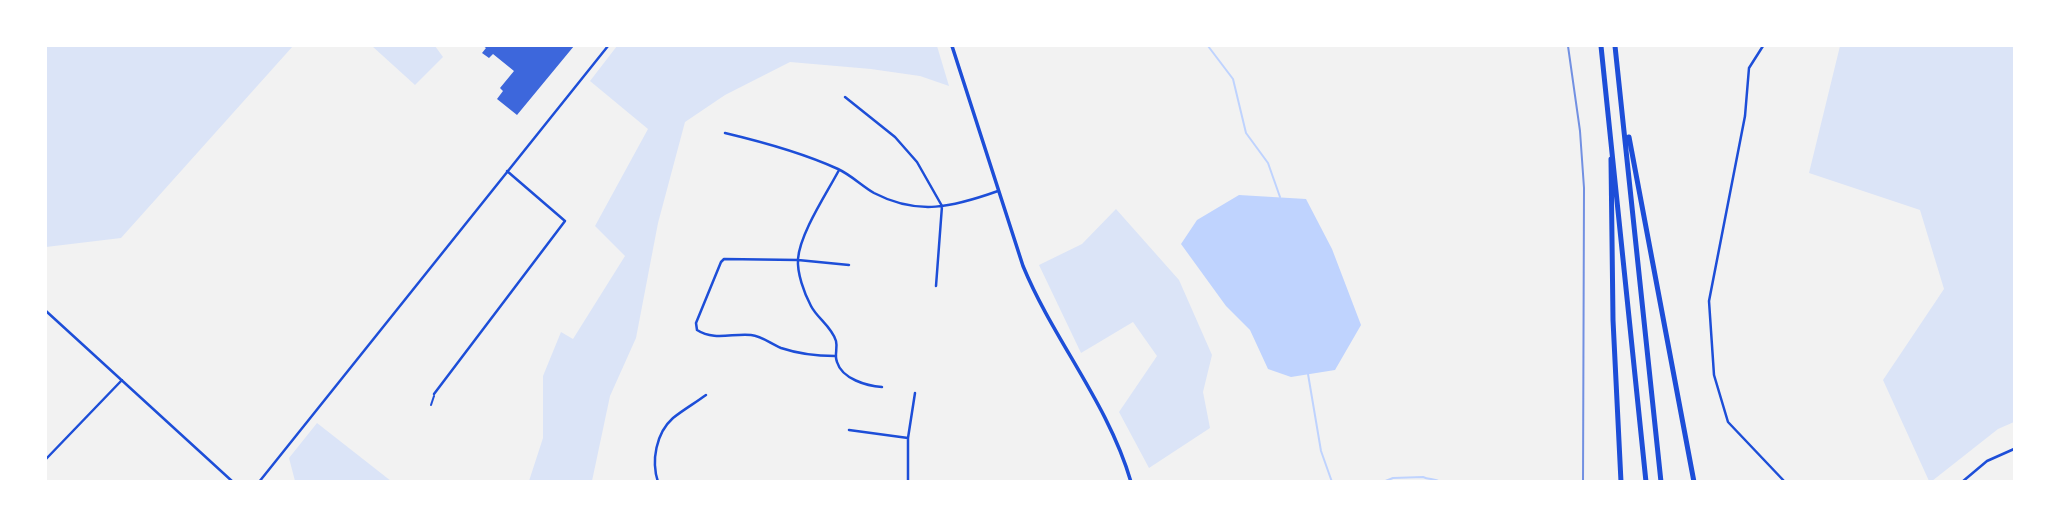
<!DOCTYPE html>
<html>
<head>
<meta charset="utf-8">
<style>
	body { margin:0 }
	#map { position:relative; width:2060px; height:527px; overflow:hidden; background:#f2f2f2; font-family:Signika,sans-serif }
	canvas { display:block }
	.frame { position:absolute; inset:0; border:47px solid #fff; pointer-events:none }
</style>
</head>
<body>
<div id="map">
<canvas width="2060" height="527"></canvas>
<div class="frame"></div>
</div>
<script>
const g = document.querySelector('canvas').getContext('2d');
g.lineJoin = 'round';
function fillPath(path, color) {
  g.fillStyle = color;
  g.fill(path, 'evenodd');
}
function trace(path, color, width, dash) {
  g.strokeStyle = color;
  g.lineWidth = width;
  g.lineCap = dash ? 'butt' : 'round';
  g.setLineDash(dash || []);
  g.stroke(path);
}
fillPath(new Path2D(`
	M46,46H293L121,238L46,247Z
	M372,46H435L443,57L415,85Z
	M617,46H937L949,86L920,76L871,69L790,62L725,95L685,122L658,223L636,338L610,396L592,481H529L543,438V376L561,332L573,339L625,256L595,226L648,129L590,81Z
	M1840,46H2014V422L1998,429L1932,481H1929L1883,380L1944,289L1920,210L1809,173Z
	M1116,209L1179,280L1212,355L1203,392L1210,428L1149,468L1119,412L1157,356L1133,322L1081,353L1039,265L1082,244Z
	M317,423L391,481H295L289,458Z`), '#dbe4f7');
fillPath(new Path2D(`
	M1239,195L1306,199L1332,249L1361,325L1335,370L1291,377L1268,369L1250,330L1226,306L1181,244L1197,220Z`), '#bfd3fe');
trace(new Path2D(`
	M1208,46L1233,79L1246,133L1268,163L1280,197
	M1308,374L1321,451L1332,482
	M1383,482L1393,478L1423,477C1429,480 1434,478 1441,482`), '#bfd3fe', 2);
fillPath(new Path2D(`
	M483,46H574L517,115L497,99L503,91L500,88L514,71L493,54L489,58L482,53L486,48Z`), '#3d67dc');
trace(new Path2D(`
	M431,405L434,396`), '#1d4ed8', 2);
trace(new Path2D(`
	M1763,46L1749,68L1745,116L1709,301L1714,375L1728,422L1785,482
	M845,97L895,137L917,162L942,206L936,286
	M725,133C763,142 803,153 838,169C851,175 862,186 874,193C918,216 953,207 998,191
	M839,170C827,193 800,233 798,259C797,273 804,293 811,306C817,318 832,327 836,341C838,349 834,355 837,362C842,379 867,386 882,387
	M46,311L233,482
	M835,356C817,356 799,354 781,348C771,344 762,336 751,335C733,333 714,341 697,330L696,323L721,262L724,259L798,260L849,265
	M434,394L565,221L507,171
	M849,430L908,438
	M46,459L122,380
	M259,482L608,46
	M658,482C651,461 656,433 673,418C683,410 695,403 706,395
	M908,482V438L915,393
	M1962,482L1987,461L2014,449`), '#1d4ed8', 2.5);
trace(new Path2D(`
	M952,46L1023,266C1054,341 1108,403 1131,482`), '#1d4ed8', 3.5);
trace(new Path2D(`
	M1601,46L1646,482
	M1615,46L1661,482
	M1629,137L1694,482
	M1611,159L1613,320L1621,482`), '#1d4ed8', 5);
trace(new Path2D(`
	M1568,46L1580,131L1584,188L1583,482`), '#7290e2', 2);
</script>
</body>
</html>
